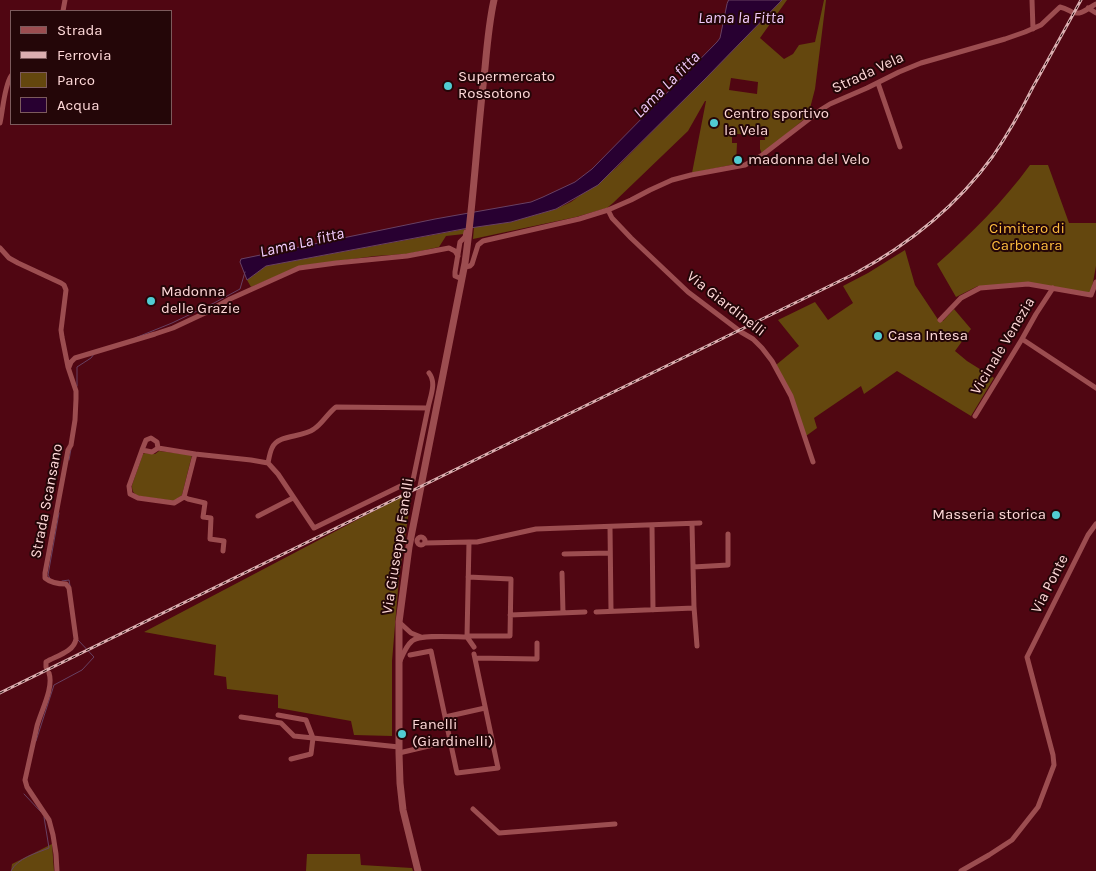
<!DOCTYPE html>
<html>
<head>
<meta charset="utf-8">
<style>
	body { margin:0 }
	#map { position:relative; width:1096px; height:871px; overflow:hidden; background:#500612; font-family:Karla,sans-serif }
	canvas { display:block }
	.legend { position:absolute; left:10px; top:10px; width:162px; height:115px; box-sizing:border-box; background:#240608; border:1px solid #7c5a5c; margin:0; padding:6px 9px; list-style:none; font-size:15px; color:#ffd9d9 }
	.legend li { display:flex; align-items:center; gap:10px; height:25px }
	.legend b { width:25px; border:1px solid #7c5a5c }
</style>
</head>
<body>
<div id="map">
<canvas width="1096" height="871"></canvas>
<ul class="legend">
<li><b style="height:6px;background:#9c4d50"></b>Strada</li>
<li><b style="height:6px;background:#dbaeb0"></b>Ferrovia</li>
<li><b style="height:14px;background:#64470e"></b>Parco</li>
<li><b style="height:14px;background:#280031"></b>Acqua</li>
</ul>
</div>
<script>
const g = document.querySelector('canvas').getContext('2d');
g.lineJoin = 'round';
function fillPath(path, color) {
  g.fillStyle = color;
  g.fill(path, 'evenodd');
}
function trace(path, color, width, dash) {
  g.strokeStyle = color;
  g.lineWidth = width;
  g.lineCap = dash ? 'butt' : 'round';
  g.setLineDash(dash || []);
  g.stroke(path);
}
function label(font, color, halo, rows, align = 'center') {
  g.font = font + ' Karla,sans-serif';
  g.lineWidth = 4;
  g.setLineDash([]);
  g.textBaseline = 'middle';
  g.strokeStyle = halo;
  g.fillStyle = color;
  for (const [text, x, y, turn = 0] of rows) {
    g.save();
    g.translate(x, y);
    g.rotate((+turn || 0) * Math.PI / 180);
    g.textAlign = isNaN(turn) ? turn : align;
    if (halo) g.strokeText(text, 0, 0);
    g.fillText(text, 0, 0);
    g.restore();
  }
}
fillPath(new Path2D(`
	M782,0H787L760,38L784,59L793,54L799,45L815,42L824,0H826L815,89L808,116L762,154L760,149V140H765L764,131L760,130L758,131V134L755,135L737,134V131H732V143H737L736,164L692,173L706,101H705L688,131L613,203L607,208L576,217L473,239L474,227L511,222L556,209L571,202L582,194L616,168ZM731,78L758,82L757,94L729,90Z
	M1030,165H1048L1069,223H1096V266L1091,293L1028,283L1000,286H978L956,297L937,264C971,234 1003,202 1030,165Z
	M465,229L464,234L446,236L439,247L407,254L375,256L300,266L251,287L247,280L266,266Z
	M905,250L915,285L939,321H943L954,309L971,329L955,351L967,361L994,378L971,416L897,371L864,394L861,386L814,418L817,428L806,436L776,365L799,346L778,320L815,302L828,320L853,303L843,286L868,273Z
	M159,451L192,455L182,495L174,501L138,496C133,493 132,491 132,485L143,454L145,453L155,454Z
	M412,491L399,578L392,661V736L354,735L351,721L278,708V695L227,689L226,677L214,675L216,645L144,632Z
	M52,844L54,871H11L12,864Z
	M307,854H360L361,865L412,868L413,871H306Z`), '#64470e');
const water = new Path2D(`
	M729,0H782L705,79L598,185L556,209L511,222L463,229L266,266L247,280L240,262L241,259L435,219L531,202L543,197L575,182L592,169L717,42L720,38L727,4Z`);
fillPath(water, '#280031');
trace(water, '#684163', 1);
trace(new Path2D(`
	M135,338L172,323L214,303L240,289L245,272
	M77,386V367L91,358L94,354
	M69,460L71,449
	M51,580L48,575L59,513
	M62,581L69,580L70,586
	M36,741L54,685L82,670L94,657L78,640
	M24,794L41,812
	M11,871C17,858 37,853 49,848L44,817`), '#684163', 1);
trace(new Path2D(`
	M1032,0L1033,29
	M1088,8L1096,13
	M63,11L65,0
	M878,83L900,147
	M0,123C3,110 4,87 11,76
	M608,210L612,218L631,238L688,292L741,332L753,339L762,348L772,361L791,396L813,462
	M0,248L9,258L18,263L61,283L64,285L66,290L61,330L62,337L68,367L76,391V399L75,420L71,445L68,450L45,573V578C51,583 59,584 66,584L69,588L76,639C74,652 56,656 46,662V667
	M465,267L470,266L472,264L478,245L483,241L579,219L608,210L631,200L650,190L672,180L691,175L745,165L761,156L822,109L830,104L867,88L899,72L921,63L1005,39L1025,32L1041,25L1060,7C1065,8 1068,10 1072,12C1081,16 1088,8 1096,4
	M462,279L455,276V272L460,242L465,237L466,232
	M940,320L961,298L980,288L1028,284L1091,295L1096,282
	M1022,339L1096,388
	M69,367L71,362L75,358L155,334L173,328L205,313L230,299L299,268L336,263L407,256L449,248L455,251L458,256
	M975,416L1022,339L1036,314L1053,288
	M158,448L152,452L142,450L129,486L130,494L138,498L174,503L184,497L195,454
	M142,450L146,440L151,438L157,442L158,448L195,454L251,460L268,463L278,474L314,528L413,480L428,408
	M268,463C269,458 270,452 272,448C278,434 302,438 314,429C322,424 327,414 336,407L428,408C430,397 437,383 429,373
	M184,497L188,499L205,503L203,517L211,518L210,539L224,541L223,551
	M258,516L293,498
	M652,526L653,610
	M610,527L611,611
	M417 541a4 4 0 1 1 8 0a4 4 0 1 1-8 0Z
	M425,543L469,542
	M564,554L610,553
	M693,567L728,565V534
	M562,573L563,613
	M694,607L697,646
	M596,612L694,608L692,524
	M510,615L585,612
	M399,622L411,633L421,637
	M467,636H510L511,579L468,577
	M474,647L467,637L469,542H477L536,529L700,523
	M410,655L431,651L457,773L498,768L474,654
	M475,658L537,659V643
	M400,661C403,654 406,646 412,641C419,634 456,637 467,637
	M49,673C54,688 41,711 37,726C33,744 29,762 25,780L27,787L49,820L53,835L56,854L57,871
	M278,715L306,720L313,738L311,754L291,759
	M241,717L281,723L294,736L399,747
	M445,717L485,708
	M399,753L450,741
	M473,809L499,833L615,824
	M961,871L989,855L1012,840L1038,807L1054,765L1053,755L1027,657L1088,535L1096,524`), '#9c4d50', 5);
trace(new Path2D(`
	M418,871L403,810L400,783L399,753V622L409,547L465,263C474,199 477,133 485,68C487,46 489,22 494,0`), '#9c4d50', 7);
const rail = new Path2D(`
	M0,693L854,274C908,245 957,206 993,156C1008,134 1021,111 1033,87C1049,58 1065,29 1081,0`);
trace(rail, '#dbaeb0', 3);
trace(rail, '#240608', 1, [4]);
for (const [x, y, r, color] of [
	[448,86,5,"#51ccd2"],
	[714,123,5,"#51ccd2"],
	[738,160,5,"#51ccd2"],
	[151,301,5,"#51ccd2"],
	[878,336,5,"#51ccd2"],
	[1056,515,5,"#51ccd2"],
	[402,734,5,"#51ccd2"]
]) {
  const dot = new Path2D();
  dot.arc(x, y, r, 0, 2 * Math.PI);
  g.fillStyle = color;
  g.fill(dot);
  trace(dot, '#240608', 2);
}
label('15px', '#ffd9d9', '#240608', [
	["Strada Vela",868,73,-25],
	["Via Giardinelli",726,304,38],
	["Vicinale Venezia",1003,346,-59],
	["Strada Scansano",47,501,-79],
	["Via Giuseppe Fanelli",398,546,-81],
	["Via Ponte",1050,584,-63]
]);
label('15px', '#ffd9d9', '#240608', [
	["Supermercato",458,77],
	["Rossotono",458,94],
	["Centro sportivo",724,114],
	["la Vela",724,131],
	["madonna del Velo",748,160],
	["Madonna",161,292],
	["delle Grazie",161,309],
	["Casa Intesa",888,336],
	["Masseria storica",1046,515,"right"],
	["Fanelli",412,725],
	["(Giardinelli)",412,742]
], 'left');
label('15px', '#febd3e', '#240608', [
	["Cimitero di",1027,229],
	["Carbonara",1027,246]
]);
label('italic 16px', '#f0cafa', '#240608', [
	["Lama la Fitta",741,18],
	["Lama La fitta",667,85,-45],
	["Lama La fitta",302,243,-13]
]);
</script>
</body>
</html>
